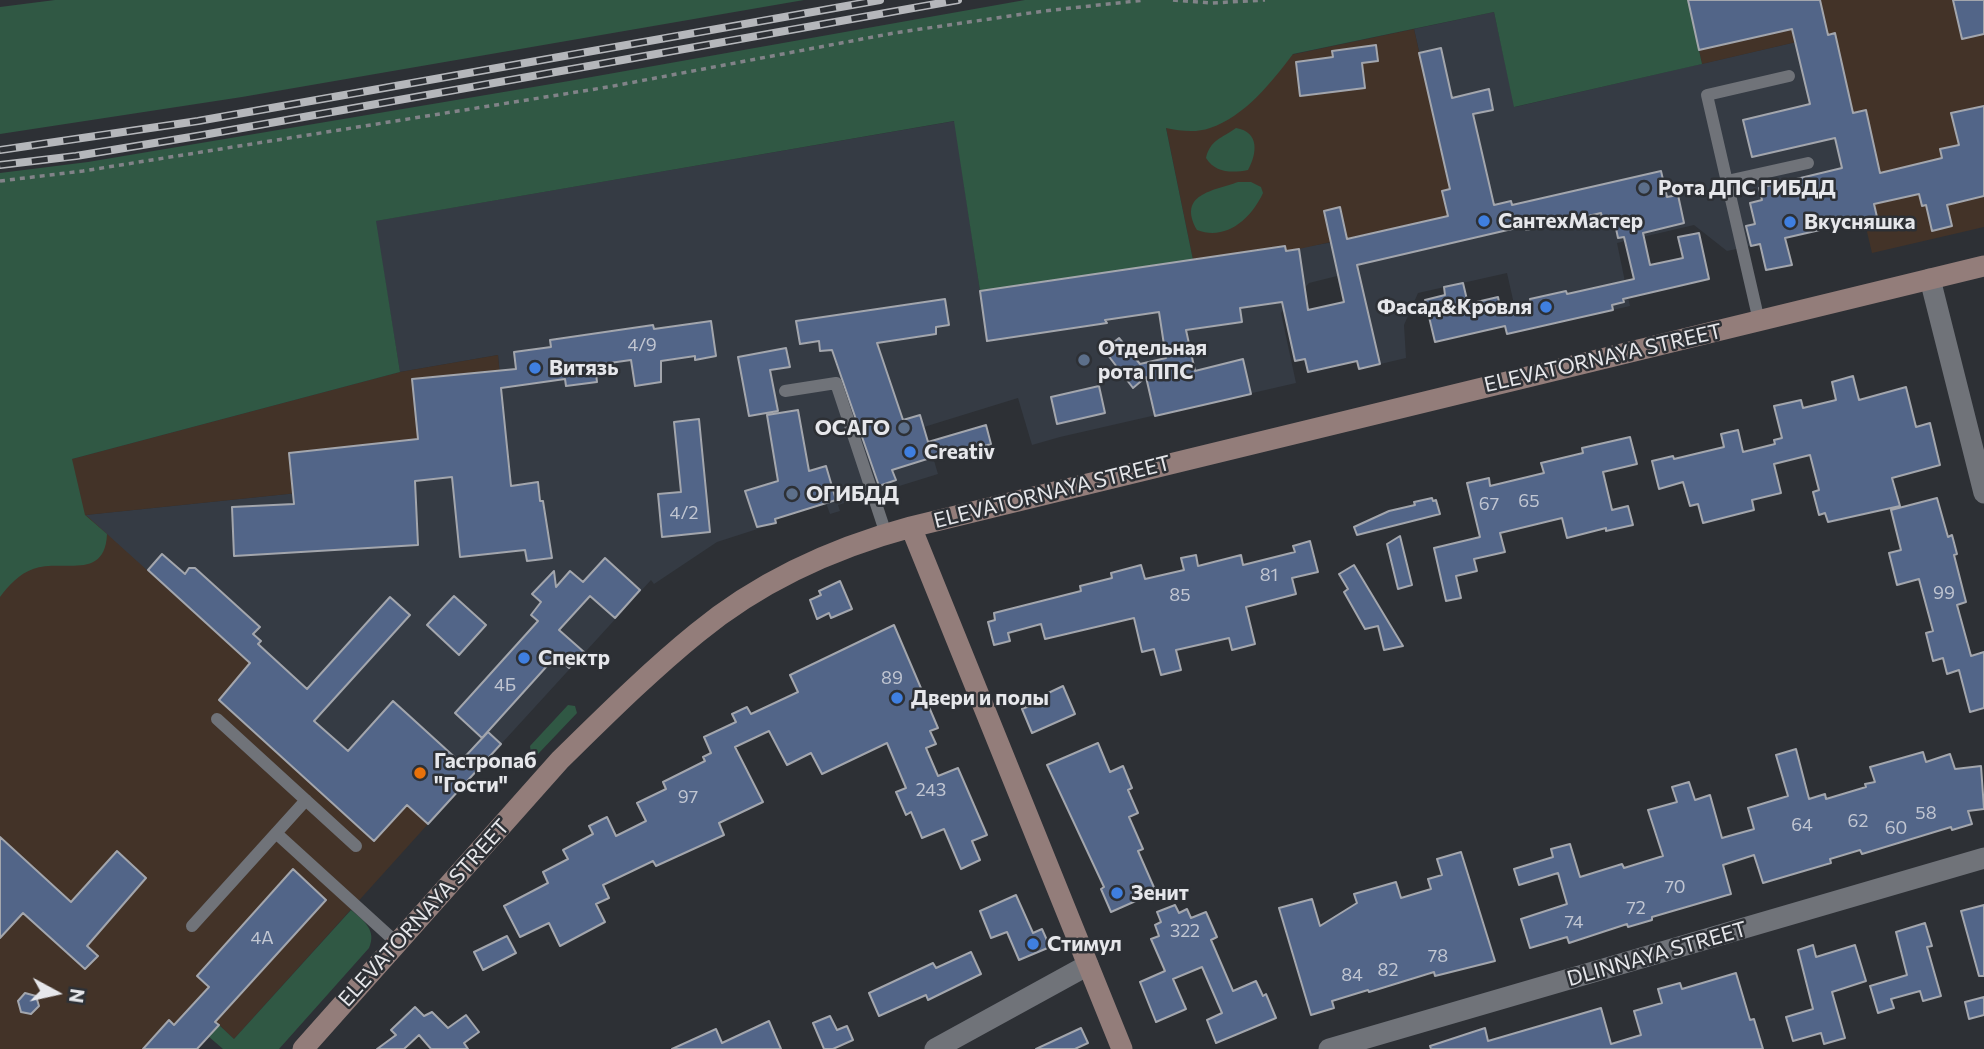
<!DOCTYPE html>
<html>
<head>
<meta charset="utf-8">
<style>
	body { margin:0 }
	#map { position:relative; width:1984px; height:1049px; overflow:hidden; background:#2d3035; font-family:Commissioner,sans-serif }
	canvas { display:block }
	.north { position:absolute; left:21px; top:958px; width:70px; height:70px; -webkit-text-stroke:5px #2d3035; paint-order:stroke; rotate:98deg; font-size:19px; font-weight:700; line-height:28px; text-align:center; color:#e6e7eb }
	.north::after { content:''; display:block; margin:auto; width:24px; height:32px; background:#e6e7eb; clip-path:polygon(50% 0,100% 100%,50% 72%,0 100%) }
</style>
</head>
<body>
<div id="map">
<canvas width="1984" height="1049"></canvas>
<div class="north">N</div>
</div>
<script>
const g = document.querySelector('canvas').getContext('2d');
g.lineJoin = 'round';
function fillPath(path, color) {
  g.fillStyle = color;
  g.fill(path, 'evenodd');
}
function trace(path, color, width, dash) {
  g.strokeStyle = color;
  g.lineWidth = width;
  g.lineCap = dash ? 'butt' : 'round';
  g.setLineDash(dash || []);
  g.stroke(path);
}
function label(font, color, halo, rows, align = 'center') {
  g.font = font + ' Commissioner,sans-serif';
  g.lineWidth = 5;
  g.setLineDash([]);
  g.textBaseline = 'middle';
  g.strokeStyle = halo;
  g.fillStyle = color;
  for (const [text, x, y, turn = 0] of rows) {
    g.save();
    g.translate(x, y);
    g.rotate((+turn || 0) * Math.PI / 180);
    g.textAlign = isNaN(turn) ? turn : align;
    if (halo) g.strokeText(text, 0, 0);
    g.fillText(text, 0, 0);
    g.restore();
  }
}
fillPath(new Path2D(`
	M1494,12L1515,107L1835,33L1877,217L1786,238L1792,265L1766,270L1760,244L1727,251L1694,225L1617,243L1630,306L1520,331L1507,273L1418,293L1404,325L1406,358L1359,369L1337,276L1309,283L1281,313L1296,383L1060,437L1032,445L1018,398L924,427L938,474L838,505L840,511L830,514L826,503L775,519L776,523L717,542L654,584L651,580L428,824L85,515L509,471L498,355L400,372L375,221L955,121L980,291L1285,246L1286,250L1334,242L1375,261L1517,228L1511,201L1448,216L1442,191L1450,189L1414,29Z`), '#353b44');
fillPath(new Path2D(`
	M1688,0H1984V227L1872,253L1864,219L1877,216L1835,33L1702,64Z
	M1414,29L1450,189L1442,192L1448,216L1299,249L1286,251L1285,246L1193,260L1157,83Z
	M498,355L509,471L86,515L428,824L234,1039L219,1025L197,1049H0V550L72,459L400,372Z`), '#433328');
fillPath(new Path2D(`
	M55,0H804L242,97L0,134V7Z
	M1025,0H1688L1702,64L1514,107L1494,12L1293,54C1272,82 1244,117 1210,128C1196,133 1181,131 1166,128L1193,260L980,291L954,121L376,221L400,372L72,459L85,515L107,534C105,582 62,558 33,569C19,574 9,585 0,597V173L88,162L569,81Z
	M1236,128C1260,132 1257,154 1248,170C1232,173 1215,173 1206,158C1210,140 1222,138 1236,128Z
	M1238,182H1251L1261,187L1263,193C1251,219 1226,241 1197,230C1177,194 1213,191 1238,182Z
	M568,705L575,706L577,713L538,754L531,753L530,746Z
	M351,910C364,921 377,930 369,948L279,1049H223L208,1036L219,1025L234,1039Z`), '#305844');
const building = new Path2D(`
	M1688,0H1820L1828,35L1835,33L1853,113L1866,110L1880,173L1942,158L1940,149L1959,145L1951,113L1984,106V196L1947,205L1952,226L1932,231L1926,205L1922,206L1919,194L1874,204L1877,217L1785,238L1792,265L1766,270L1760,244L1751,246L1746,226L1755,224L1750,203L1762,200L1759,188L1842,168L1835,138L1752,157L1743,120L1810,104L1792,29L1699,50Z
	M1953,0H1984V34L1962,39Z
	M1376,45L1378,61L1362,63L1365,88L1300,96L1296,62L1333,57L1332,51Z
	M1441,48L1452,98L1489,89L1493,110L1473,114L1494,205L1511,201L1512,205L1661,171L1667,197L1678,195L1684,223L1643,233L1650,265L1683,258L1678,237L1699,233L1709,279L1623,299L1624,302L1612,305L1613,310L1573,319L1507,334L1505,326L1435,342L1425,300L1445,295L1444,287L1463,283L1468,304L1498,297L1501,311L1531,304L1530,299L1566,291L1567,294L1634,279L1624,237L1618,238L1614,219L1603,222L1601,213L1526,230L1525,226L1357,265L1380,364L1359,369L1357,361L1308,372L1305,359L1295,361L1282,302L1240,308L1242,322L1186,330L1195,371L1243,359L1251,394L1155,416L1146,377L1133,388L1104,350L1119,338L1140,364L1166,358L1159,312L1105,320L1107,323L987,341L980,291L1285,246L1286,251L1299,249L1308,310L1344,302L1324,211L1340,207L1347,239L1448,216L1442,191L1450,189L1419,53Z
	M945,299L949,325L936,327V334L877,343L903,420L920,415L928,442L986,425L991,444L960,453L959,449L892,470L896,480L879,486L832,350L820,351L819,341L800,344L796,321Z
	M711,321L716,356L695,360V356L661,361V382L635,386L631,360L595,365L597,382L566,386L565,379L501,388L511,486L538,482L540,501H543L552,558L527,561L525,550L460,557L452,477L415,481L418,545L234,556L232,507L294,504L289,453L418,439L412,379L516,369L514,352L551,347L550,340L653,325L654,329Z
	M786,348L790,367L770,370L778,411L749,416L738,357Z
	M1853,376L1859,400L1906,387L1916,427L1930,423L1940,465L1892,478L1900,506L1828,522L1825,513L1819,515L1813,492L1819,490L1810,455L1774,464L1781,493L1752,500L1754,510L1703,523L1698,504L1690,506L1683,482L1659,489L1652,461L1673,456L1674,459L1724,447L1721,434L1738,430L1743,452L1775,444L1774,440L1782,438L1774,406L1801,400L1803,408L1836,400L1832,382Z
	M1099,386L1105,413L1057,424L1051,397Z
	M798,410L809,471L826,466L836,500L775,519L776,523L757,527L745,491L778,481L767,415Z
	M699,419L710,532L662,537L658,494L681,492L674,422Z
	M1630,437L1637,464L1603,472L1612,510L1628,506L1633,525L1606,531V528L1567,538L1562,518L1500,533L1505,552L1474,559L1477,571L1456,576L1461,598L1446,601L1434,548L1480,537L1467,483L1489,478L1490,486L1544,473L1541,463L1583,453L1582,448Z
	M1432,498L1433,501L1436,500L1440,514L1357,535L1354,527L1389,511L1415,505L1414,502Z
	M1937,498L1948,537L1952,535L1957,554L1954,555L1966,602L1957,605L1971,656L1984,652V708L1970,712L1959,670L1947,674L1943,658L1933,661L1926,633L1933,631L1919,579L1897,585L1889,553L1901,550L1891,510Z
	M1400,536L1412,585L1398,589L1387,544Z
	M1310,541L1318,572L1292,578L1296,594L1246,607L1255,644L1232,650L1229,638L1176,650L1181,670L1161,675L1154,649L1142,652L1134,618L1045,639L1041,624L1008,633L1010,641L994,645L988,622L995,620L994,613L1081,591L1080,586L1112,578L1111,573L1141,565L1145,579L1184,570L1181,558L1196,555L1198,566L1241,555L1243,565L1295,552L1293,546Z
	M162,554L185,574L189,568H195L260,627L253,634L261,641L258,644L307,689L390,597L410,615L314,721L348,751L393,701L460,762L488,732L501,744L428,824L407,805L374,841L219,700L250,663L148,570Z
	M605,558L640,590L615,618L590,596L559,630L584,652L569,668L556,656L482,738L455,713L538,621L531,615L541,602L532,594L554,571L556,587L570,571L583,582Z
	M1354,565L1389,623L1403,646L1384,650L1378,626L1365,629L1344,592L1348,589L1339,574Z
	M840,581L852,609L831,618L829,613L817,619L810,600L821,595L819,591Z
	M454,596L486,625L459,655L427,625Z
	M894,625L938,728L930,731L936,744L926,748L938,776L958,768L987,835L972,841L980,860L961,869L944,829L922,838L911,812L906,815L896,792L906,788L887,743L822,774L811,753L787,765L769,731L735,747L763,802L719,823L724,835L656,866L653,861L603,885L609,898L596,904L605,922L560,946L549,923L520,937L504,906L548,883L543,872L568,859L563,850L593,834L589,826L607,817L616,836L646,821L637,803L666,789L663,782L705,761L703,757L711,753L704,737L736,722L732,714L747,707L751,714L798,692L790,675Z
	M1063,686L1075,714L1032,733L1022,709L1046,699L1044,695Z
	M1098,743L1110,772L1123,766L1132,788L1128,790L1138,813L1129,817L1143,849L1138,851L1156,892L1111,912L1101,889L1104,887L1047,765Z
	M1796,749L1809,799L1825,794L1826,799L1866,787L1865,784L1875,782L1870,767L1923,752L1926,762L1950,754L1955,769L1981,766L1984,809L1968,811L1972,824L1952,830L1951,827L1862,854L1860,850L1830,859L1831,863L1763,883L1754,855L1723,865L1731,894L1652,917V920L1628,927L1627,924L1569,943L1567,937L1530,948L1521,919L1567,904L1558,873L1519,885L1514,869L1553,857L1551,849L1570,844L1580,877L1622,864L1624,868L1663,856L1648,810L1677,802L1672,787L1689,782L1695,800L1710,795L1722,838L1754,829L1748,808L1788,796L1776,755Z
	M0,837L71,902L117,851L146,878L87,946L98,956L85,969L23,913L0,938Z
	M1461,852L1495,961L1435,976L1434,972L1369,992L1368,990L1332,1001L1334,1008L1311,1015L1279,908L1312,899L1320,926L1357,903L1354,894L1396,882L1401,898L1431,889L1428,879L1442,875L1437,859Z
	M293,869L326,900L215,1022L219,1025L197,1049H143L169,1020L174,1025L209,987L197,976Z
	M1016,895L1033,933L1042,929L1050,947L1019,960L1007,932L991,938L980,911Z
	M1175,905L1179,913L1187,909L1191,918L1206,912L1217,937L1211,940L1233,991L1256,981L1263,996L1266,994L1276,1018L1216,1043L1207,1020L1222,1013L1202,967L1173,979L1186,1009L1156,1022L1140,982L1165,971L1151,939L1159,936L1155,925L1161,922L1157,912Z
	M1984,905V976H1979L1961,911Z
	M1925,923L1932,946L1927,947L1941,996L1923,1001L1920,991L1891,999L1894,1008L1878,1013L1870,986L1907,975L1896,932Z
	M507,936L516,953L483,970L474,952Z
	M1813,945L1816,957L1855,945L1866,981L1832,992L1845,1038L1824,1044L1821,1033L1793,1041L1786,1017L1813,1009L1798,950Z
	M971,952L981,974L928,1000L926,995L879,1016L869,993L933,963L936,968Z
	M1736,973L1750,1020L1754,1019L1763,1049H1431L1430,1046L1485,1028L1488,1041L1601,1008L1611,1044L1641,1035L1634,1011L1662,1003L1658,989L1680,983L1682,989Z
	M25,993L36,996L39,1006L31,1014L21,1012L18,1001Z
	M1984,997V1015L1969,1019L1965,1002Z
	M415,1007L424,1016L432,1012L448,1028L466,1015L479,1032L464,1043L468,1049H431L419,1035L404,1049H377L396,1035L391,1030Z
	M830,1016L837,1030L847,1026L853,1040L833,1049H824L813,1023Z
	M769,1021L781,1049H672L716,1029L722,1043Z
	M1081,1028L1088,1043L1075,1049H1036Z`);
fillPath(building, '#526588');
trace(building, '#a3a6ad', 2);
trace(new Path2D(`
	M1173,0L1212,3L1265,0
	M0,181L83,171L608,87L894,33L1044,11L1145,0`), '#818388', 3.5, [5, 5]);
trace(new Path2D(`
	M1727,181L1808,163
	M1759,321L1707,95L1789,76
	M785,391L836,383L886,534
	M217,719L356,846
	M276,833L397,943
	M192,926L306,800`), '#707379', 12);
trace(new Path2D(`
	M1930,279L1984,493
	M935,1049L1088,965
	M1329,1049L1984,858`), '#707379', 21);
trace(new Path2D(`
	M911,527L1122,1049
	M303,1049L560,760C604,717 649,672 697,633C760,581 833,548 911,527L1984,266`), '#937d7a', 21);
const rail = new Path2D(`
	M0,150L198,121L880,0
	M0,165L76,156L203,135L958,0`);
trace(rail, '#b5b7bb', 8);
trace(rail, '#2d3035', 5, [16]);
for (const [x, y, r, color] of [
	[1644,188,7,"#5c6f8a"],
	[1484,221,7,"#3f7fe0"],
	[1790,222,7,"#3f7fe0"],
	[1546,307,7,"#3f7fe0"],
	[1084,360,7,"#5c6f8a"],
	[535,368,7,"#3f7fe0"],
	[904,428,7,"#5c6f8a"],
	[910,452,7,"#3f7fe0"],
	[792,494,7,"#5c6f8a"],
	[524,658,7,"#3f7fe0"],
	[897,698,7,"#3f7fe0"],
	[420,773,7,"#e8710a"],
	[1117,893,7,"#3f7fe0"],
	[1033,944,7,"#3f7fe0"]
]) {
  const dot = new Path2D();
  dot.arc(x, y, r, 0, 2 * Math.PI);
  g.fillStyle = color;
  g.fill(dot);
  trace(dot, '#2d3035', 2.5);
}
label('18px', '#c1c6d2', null, [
	["4/9",642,345],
	["65",1529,501],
	["67",1489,504],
	["4/2",684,513],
	["81",1269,575],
	["99",1944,593],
	["85",1180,595],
	["89",892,678],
	["4Б",505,685],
	["243",931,790],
	["97",688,797],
	["58",1926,813],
	["62",1858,821],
	["64",1802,825],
	["60",1896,828],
	["70",1675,887],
	["72",1636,908],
	["74",1574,922],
	["322",1185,931],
	["4А",262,938],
	["78",1438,956],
	["82",1388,970],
	["84",1352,975]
]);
label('bold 21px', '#e6e7eb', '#2d3035', [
	["Рота ДПС ГИБДД",1658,188],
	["СантехМастер",1498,221],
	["Вкусняшка",1804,222],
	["Фасад&Кровля",1532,307,"right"],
	["Отдельная",1098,348],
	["рота ППС",1098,372],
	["Витязь",549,368],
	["ОСАГО",890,428,"right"],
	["Creativ",924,452],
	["ОГИБДД",806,494],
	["Спектр",538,658],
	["Двери и полы",911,698],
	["Гастропаб",434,761],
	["\"Гости\"",434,785],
	["Зенит",1131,893],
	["Стимул",1047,944]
], 'left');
label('21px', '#e6e7eb', '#2d3035', [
	["ELEVATORNAYA STREET",1603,358,-13],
	["ELEVATORNAYA STREET",1052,492,-14],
	["ELEVATORNAYA STREET",424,913,-48],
	["DLINNAYA STREET",1657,954,-16]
]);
</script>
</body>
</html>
